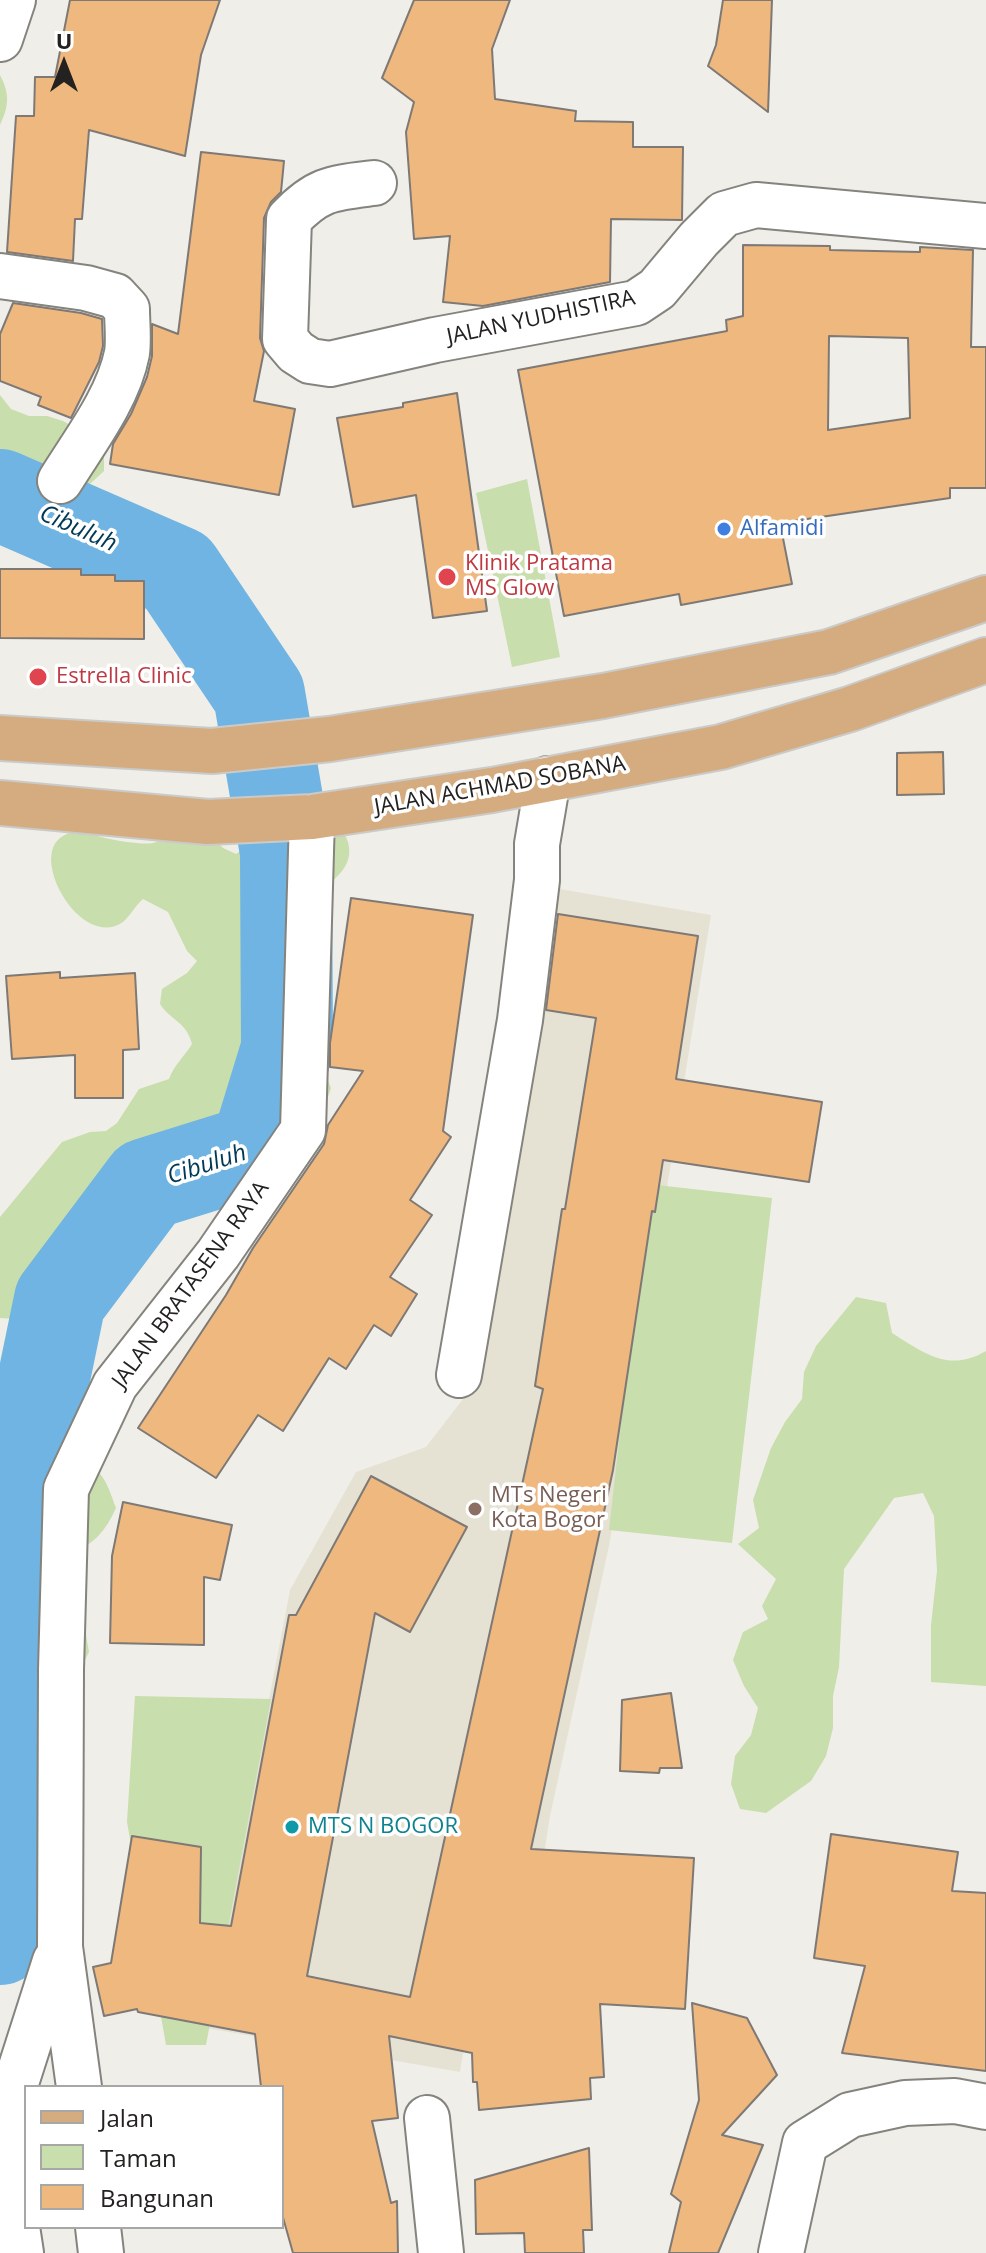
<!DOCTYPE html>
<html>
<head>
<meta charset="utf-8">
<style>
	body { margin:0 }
	#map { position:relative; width:986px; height:2253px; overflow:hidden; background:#f0eee8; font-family:"Open Sans",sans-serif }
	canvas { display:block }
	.legend { position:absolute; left:24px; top:2085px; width:260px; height:144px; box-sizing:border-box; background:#fff; border:2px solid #a7a7a6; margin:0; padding:10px 14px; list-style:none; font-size:24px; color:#232220 }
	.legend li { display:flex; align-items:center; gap:16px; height:40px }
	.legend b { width:40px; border:2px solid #a7a7a6 }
	.north { position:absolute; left:24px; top:24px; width:80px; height:80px; -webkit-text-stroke:6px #fff; paint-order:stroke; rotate:0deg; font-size:22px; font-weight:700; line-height:32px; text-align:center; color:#232220 }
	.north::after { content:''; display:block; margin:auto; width:28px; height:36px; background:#232220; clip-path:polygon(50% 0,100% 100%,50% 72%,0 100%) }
</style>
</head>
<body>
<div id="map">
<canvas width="986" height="2253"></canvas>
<ul class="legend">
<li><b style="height:10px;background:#d5ac80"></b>Jalan</li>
<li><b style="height:22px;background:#c8dead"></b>Taman</li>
<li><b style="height:22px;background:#efb87f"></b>Bangunan</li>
</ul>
<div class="north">U</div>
</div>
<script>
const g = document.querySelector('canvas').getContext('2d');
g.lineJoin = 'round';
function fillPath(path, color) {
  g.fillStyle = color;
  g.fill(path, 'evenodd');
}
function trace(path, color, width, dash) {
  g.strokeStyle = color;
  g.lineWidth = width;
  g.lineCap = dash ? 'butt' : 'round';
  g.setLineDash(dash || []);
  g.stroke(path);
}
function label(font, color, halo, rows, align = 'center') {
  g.font = font + ' "Open Sans",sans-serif';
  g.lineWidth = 7;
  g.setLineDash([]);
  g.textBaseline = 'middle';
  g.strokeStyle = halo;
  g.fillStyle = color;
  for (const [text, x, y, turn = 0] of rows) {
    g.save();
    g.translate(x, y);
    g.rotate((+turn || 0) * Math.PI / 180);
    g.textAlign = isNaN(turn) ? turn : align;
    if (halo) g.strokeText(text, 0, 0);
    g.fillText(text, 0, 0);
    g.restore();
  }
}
fillPath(new Path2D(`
	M554,888L711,915L609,1546L550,1816L519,2018L467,2028L460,2072L206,2028L290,1590L356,1472L426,1447L470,1390Z`), '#e5e2d4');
fillPath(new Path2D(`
	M0,75C10,94 9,106 0,125Z
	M0,395L11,409L29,416H47L63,421L94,439L104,454V471L80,493L70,509L55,517L20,515L0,509Z
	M527,479L560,657L512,667L476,493Z
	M338,824C358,849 350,870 325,886L289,995L266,1018L263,1032L270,1064L280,1077L293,1072L325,1073L331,1088L326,1103L253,1172C234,1170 217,1161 198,1160L196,1175L188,1188L164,1177L154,1186L148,1198L134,1203L113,1242H100L78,1222L66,1218C69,1228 72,1238 70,1249C68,1269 46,1313 26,1318C18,1320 8,1318 0,1318V1217L62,1142L90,1132L106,1131L117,1123L139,1089L169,1079C174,1065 184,1057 192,1044C186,1021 172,1022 160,1004L162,989L187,973L197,961L187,951L168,912L143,899C136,905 130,916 123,922C81,951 27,856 63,836C80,826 94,837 110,839C120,841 143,845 153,843C158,842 163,837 169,837C183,835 198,836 212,836L223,848L236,854L248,846L263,845C276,856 281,869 295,879Z
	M648,1184L772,1198L732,1543L609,1530Z
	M856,1297L886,1303L892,1333C924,1353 949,1373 986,1351V1686L931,1682V1625L937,1571L934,1516L923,1493L894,1498L844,1569L839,1667L833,1696V1728L826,1756L811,1781L766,1813L740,1809L731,1784L735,1756L751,1735L758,1708L744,1686L733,1660L743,1632L768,1619L762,1606L776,1579L738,1544L759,1528L753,1500L771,1448L785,1422L802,1399L804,1372L816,1346Z
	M0,1389L18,1394L34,1410L32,1431L20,1449L17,1471L35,1485L45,1469L60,1453C99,1469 102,1467 116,1508C105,1532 94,1544 71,1553L67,1618L85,1629L89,1652L80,1670L41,1674L10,1652L8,1633L0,1631Z
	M135,1696L271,1699L206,2045H166L127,1822Z`), '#c8dead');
trace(new Path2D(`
	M0,495L177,572L259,694L286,852L287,1049L256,1150L147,1184L60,1300L16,1513L23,1815L0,1939`), '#6fb4e2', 92);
const building = new Path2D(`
	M70,0H220L201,55L185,156L89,130L82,219H75L73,261L7,252L16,116H34L35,77H55Z
	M414,0H510L492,49L495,99L576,111L575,121L633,122V147H683L682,220L611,219L610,282L483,306L443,302L450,236L414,239L406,132L414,102L382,78Z
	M723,0H772L768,112L708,66L716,45Z
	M201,152L284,161L281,192L271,202L264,218L260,338L264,351L254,401L295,409L279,495L110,464L113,444L131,414L147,377L152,356V324L178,334Z
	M743,245L830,246V250L920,252V247L973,250L971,347H986V488H950V498L780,523L792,584L681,605L679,594L564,616L518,370L727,331L726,320L743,316ZM829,336L908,338L910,418L828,430Z
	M13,303L81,313L102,319L103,346L99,362L71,418L38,405L41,397L0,381V334Z
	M457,393L487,611L433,618L416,495L353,507L337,418L403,407V403Z
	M0,569H81V575H115V581H144V639L0,638Z
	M943,752L944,794L897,795V753Z
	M351,898L473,915L443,1131L451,1137L410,1200L432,1215L390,1277L417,1294L391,1336L374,1325L346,1369L329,1358L283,1431L258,1415L216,1478L138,1428L226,1295L253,1248L324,1144L328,1125L363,1071L330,1067V1043Z
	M558,914L698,936L676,1079L822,1102L809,1182L663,1160L655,1212L652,1211L613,1470L531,1849L694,1858L685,2009L600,2004L604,2077L590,2078L591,2099L479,2110L477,2082H473L472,2053L389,2036L398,2118L372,2121L391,2203L397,2201L398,2253H293L282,2214V2087H261L255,2034L138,2012L137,2009L104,2016L93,1967L111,1963L132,1836L201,1847L200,1923L231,1926L289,1615H296L371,1476L467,1527L410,1632L375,1613L307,1976L410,1997L543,1389L535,1386L562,1209H565L596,1018L546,1010Z
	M60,972V978L135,973L139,1049L123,1050V1098H75V1055L12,1059L6,976Z
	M123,1502L232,1525L220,1580L204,1577V1645L110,1643L112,1556Z
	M671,1693L682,1768H660L659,1773L620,1771L622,1700Z
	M831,1834L958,1852L952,1891L986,1893V2071L842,2053L865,1966L814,1958Z
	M692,2003L747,2018L777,2075L722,2135L763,2145L718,2253H669L681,2202L671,2194L699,2100Z
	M589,2148L592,2230H583L584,2253H525L524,2233L476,2234L475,2180Z`);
fillPath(building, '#efb87f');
trace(building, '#7e7975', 2);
const minor = new Path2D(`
	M0,39L13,0
	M374,183C333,188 318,188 289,219L285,339L296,352L310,361L330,364L435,340L636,303L657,289L699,239L724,214L756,205L986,226
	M0,276L86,288L115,296L127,309C127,323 129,339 127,353C118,399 84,442 60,481
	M459,1375L520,1020L537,880V844L548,779
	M79,2087L60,1947L61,1669L66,1489L115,1385L218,1254L303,1130L312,817
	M427,2118L441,2253
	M2,2129L21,2253
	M0,2133L55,1961
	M98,2227L101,2253
	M781,2253L805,2143L850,2115L905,2103L955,2101L986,2107`);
const major = new Path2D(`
	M0,738L212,751L330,739L603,696L829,652L986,598
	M0,803L208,822L312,817L492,790L721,747L850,709L986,660`);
trace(minor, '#84837d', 48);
trace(major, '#cacac9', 48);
trace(minor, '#fff', 44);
trace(major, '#d5ac80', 44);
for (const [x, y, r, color] of [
	[724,529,8,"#3f7fe0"],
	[447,577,10,"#e0444e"],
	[38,677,10,"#e0444e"],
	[475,1509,8,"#8d6e63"],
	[292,1827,8,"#0f9aa8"]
]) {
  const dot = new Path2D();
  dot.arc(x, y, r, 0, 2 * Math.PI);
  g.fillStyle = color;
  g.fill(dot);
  trace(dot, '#fff', 3);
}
label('22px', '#232220', '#fff', [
	["JALAN YUDHISTIRA",541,318,-12],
	["JALAN ACHMAD SOBANA",500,786,-10],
	["JALAN BRATASENA RAYA",191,1285,-54]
]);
label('22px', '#366cbe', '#fff', [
	["Alfamidi",740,529]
], 'left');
label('22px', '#be3a42', '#fff', [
	["Klinik Pratama",465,564],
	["MS Glow",465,589],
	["Estrella Clinic",56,677]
], 'left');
label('22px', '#785e54', '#fff', [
	["MTs Negeri",491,1496],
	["Kota Bogor",491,1521]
], 'left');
label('22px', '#0d838f', '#fff', [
	["MTS N BOGOR",308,1827]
], 'left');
label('italic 24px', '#003957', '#fff', [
	["Cibuluh",78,529,24],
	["Cibuluh",207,1165,-18]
]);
</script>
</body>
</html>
